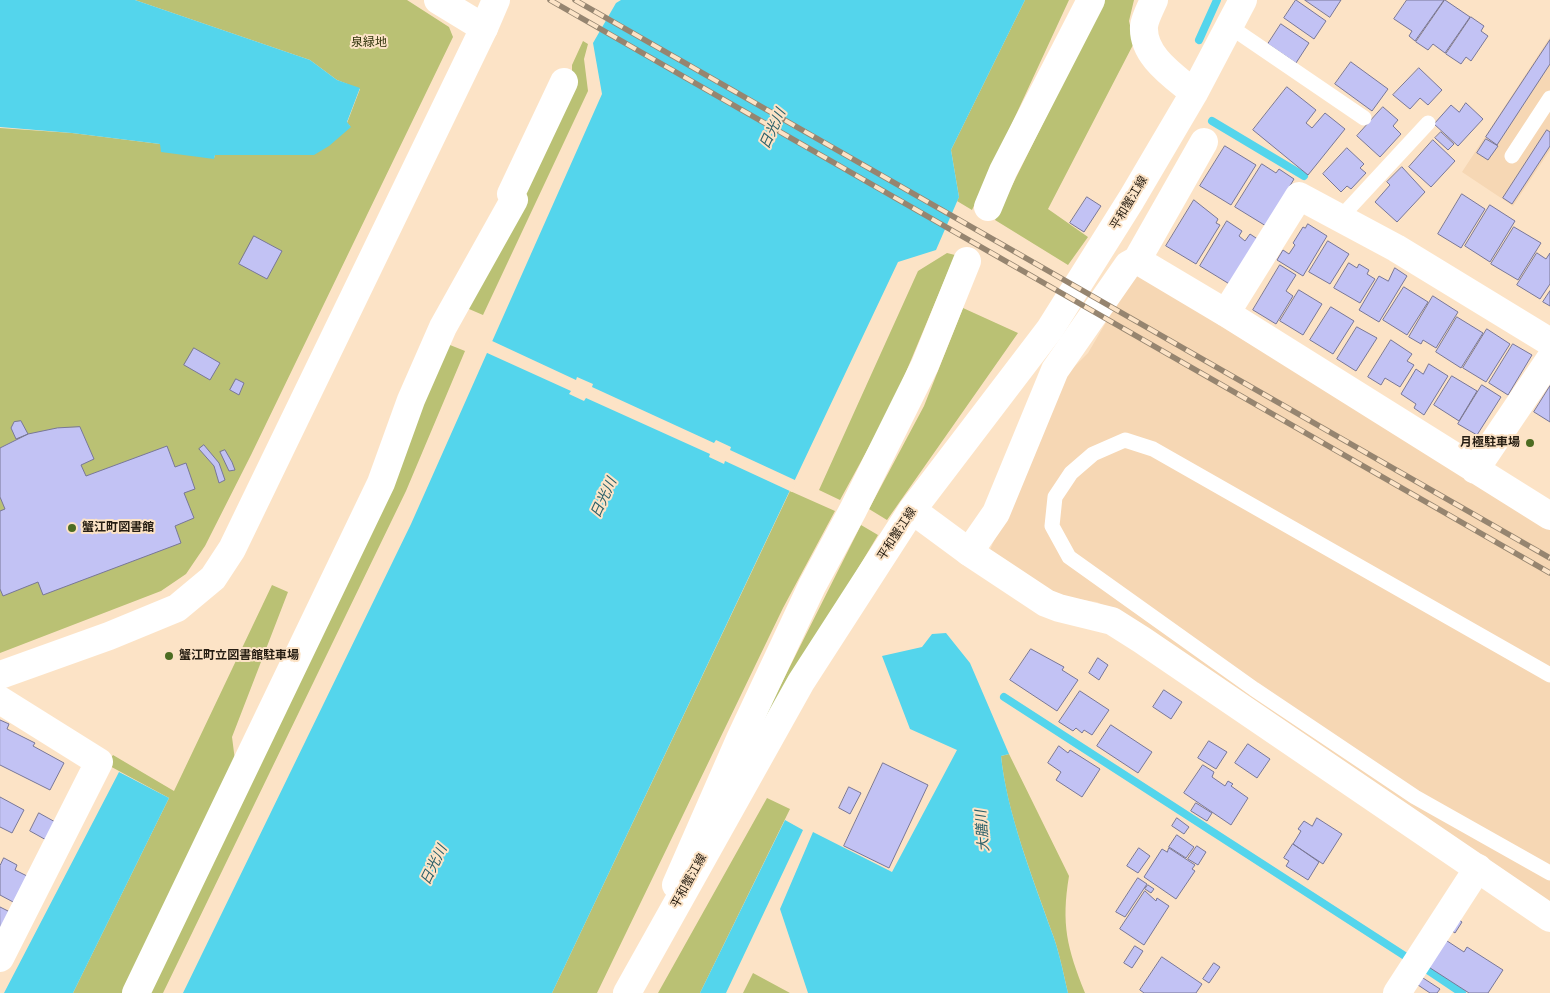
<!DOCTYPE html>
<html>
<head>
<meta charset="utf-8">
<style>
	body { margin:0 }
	canvas { display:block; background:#fce3c6 }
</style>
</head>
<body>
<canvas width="1550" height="993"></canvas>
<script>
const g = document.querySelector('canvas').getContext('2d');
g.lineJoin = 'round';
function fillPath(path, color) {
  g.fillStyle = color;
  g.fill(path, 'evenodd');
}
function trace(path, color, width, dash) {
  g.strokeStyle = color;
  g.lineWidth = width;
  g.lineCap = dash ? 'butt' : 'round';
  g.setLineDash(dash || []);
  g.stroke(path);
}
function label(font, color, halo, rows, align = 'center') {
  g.font = font + ' "PT Sans Narrow","Noto Sans JP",sans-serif';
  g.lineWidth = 4;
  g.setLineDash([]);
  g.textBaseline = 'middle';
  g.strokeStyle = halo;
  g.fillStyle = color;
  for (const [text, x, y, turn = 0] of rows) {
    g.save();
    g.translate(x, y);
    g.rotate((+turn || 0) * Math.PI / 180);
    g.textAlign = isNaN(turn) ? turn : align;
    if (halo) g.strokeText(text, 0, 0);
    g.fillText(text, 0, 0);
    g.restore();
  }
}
fillPath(new Path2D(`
	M1550,37V150L1513,206L1462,172Z
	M1135,273L1550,529V903L1148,629L1097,602L1056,596L989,552L1065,376L1088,353Z`), '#f6d7b4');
fillPath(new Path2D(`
	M135,0H407L449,27L453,37L251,455L205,546L186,574L161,591L0,653V128L72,133L160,144L214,158L215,155L350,126L347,123L360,89L337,80L310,60Z
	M1025,0H1069L972,210L957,201L959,197L951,150Z
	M1104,0H1134L1129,21L1134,43L1048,209L1088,237L1068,265L995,220Z
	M583,41L588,44L584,59L588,91L483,315L462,306L572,80V65Z
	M947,253L955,255L893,403L840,500L819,490L918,271Z
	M963,308L1018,333L887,520L869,509L924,406Z
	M445,343L465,351L406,491L163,993H144Z
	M790,491L835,511L783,608L597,993H552Z
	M861,525L878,535L761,731L752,742Z
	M272,585L288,592L232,737L236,768L127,993H73L169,798L106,764L113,755L174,791Z
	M1009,754L1069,876C1061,924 1067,948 1085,993H1068C1063,972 1059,950 1051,930C1032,875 1007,814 1001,756Z
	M767,798L790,809L700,993H658Z
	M753,973L790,993H743Z`), '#bac174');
fillPath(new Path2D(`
	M0,0H135L310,60L337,80L360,88L347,122L351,127L329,146L314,155H215L214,159L161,152L160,144L72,133L0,127Z
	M621,0H1025L951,150L959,197L936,250L898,262L552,993H183L411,524L602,94L593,43L616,3Z
	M946,633L970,663L1009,754L1001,756C1007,813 1032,876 1051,930C1059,950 1063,972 1068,993H808L780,909L813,832L892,872L957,750L910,729L882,656L922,647L932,634Z
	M119,772L169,798L73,993H4Z
	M785,820L803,830L726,993H700Z`), '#54d5ec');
fillPath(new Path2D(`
	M490,340L576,380L577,377L593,384L592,387L714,443L716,440L731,447L730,450L797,481L792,492L725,461L724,464L709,457L710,454L586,398L584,401L569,394L571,391L485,352Z`), '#fce3c6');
trace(new Path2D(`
	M1199,40L1217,0
	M1212,121L1304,176
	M1004,697L1408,958
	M1426,969L1462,993`), '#54d5ec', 8);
const building = new Path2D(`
	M1296,0L1326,21L1314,39L1284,18Z
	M1305,0H1341L1330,17Z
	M1407,0H1444L1415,41L1409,36L1412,31L1394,19Z
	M1445,0L1470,17L1445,53L1433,44L1428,50L1416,42Z
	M1471,17L1484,26L1481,31L1488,36L1471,61L1466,57L1461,64L1446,54Z
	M1281,24L1309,43L1296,63L1268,44Z
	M1550,40V64L1497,145L1486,137Z
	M1351,62L1388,89L1372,111L1335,84Z
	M1419,68L1442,90L1428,105L1420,98L1410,109L1393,95Z
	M1287,87L1316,110L1306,123L1312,128L1325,113L1345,129L1308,175L1253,130Z
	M1466,103L1483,119L1458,146L1434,124L1451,105L1459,112Z
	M1383,107L1398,120L1393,126L1401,134L1380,157L1357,136Z
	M1547,130L1550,132V146L1512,204L1503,198Z
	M1441,132L1454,144L1448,150L1435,138Z
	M1486,139L1498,146L1488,160L1477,153Z
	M1433,140L1455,161L1431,187L1409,167Z
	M1225,146L1256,165L1231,205L1200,186Z
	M1347,148L1364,164L1360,168L1366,173L1351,189L1347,186L1341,192L1323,174Z
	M1262,164L1276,173L1279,169L1294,179L1266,226L1235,207Z
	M1402,167L1425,192L1397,222L1375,202L1390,185L1387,182Z
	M1462,194L1485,209L1461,248L1438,234Z
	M1087,197L1101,206L1084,232L1070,223Z
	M1194,200L1218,219L1216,223L1220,225L1196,264L1166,246Z
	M1490,205L1515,221L1490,262L1465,246Z
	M1227,221L1242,231L1239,236L1245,241L1250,234L1259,240L1231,285L1200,266Z
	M1308,224L1327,236L1303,276L1277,260L1283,250L1289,254L1295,245L1293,243L1303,227L1305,228Z
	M1514,227L1541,243L1518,280L1491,264Z
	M254,236L282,251L267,279L239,264Z
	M1328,241L1349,254L1330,284L1309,272Z
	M1537,253L1546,259L1550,253V284L1540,299L1517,285Z
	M1349,263L1357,268L1359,264L1369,270L1367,274L1375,279L1360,303L1334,288Z
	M1280,265L1296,275L1286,291L1293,296L1276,324L1253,310Z
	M1395,268L1407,276L1379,322L1359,310L1379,276L1388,281Z
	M1404,287L1428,302L1407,335L1383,320Z
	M1299,290L1322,304L1303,335L1280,321Z
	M1550,291V306L1543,302Z
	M1433,296L1458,312L1436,348L1423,340L1421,344L1409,337Z
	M1331,307L1354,321L1333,354L1310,340Z
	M1457,317L1483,333L1461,368L1436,352Z
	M1357,327L1377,338L1356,371L1337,359Z
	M1487,329L1510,344L1486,382L1463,368Z
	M1391,340L1412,354L1407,361L1414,365L1400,387L1385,378L1381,385L1368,377Z
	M1513,344L1532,355L1508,395L1489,383Z
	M194,348L220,363L210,380L184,365Z
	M1429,364L1448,376L1424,415L1414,408L1416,404L1401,394L1416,369L1423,374Z
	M1452,376L1477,391L1459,421L1434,405Z
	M236,379L244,383L239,395L230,390Z
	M1482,385L1501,397L1477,435L1458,424Z
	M1550,386V422L1534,412Z
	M21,421L28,434L16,439L11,428L14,422Z
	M80,427L94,459L81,465L86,476L167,446L175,467L186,463L195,489L184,493L194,518L175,526L181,543L43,595L38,582L3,596L0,589V511L5,509L0,497V448L28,434L57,428Z
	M204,445L219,463L225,480L219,483L214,466L199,449Z
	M225,450L232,462L235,470L229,471L220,452Z
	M1031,649L1064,667L1062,670L1078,680L1057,711L1010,680Z
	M1098,658L1108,665L1099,680L1089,673Z
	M1164,690L1182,702L1171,719L1153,707Z
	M1080,691L1109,710L1092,735L1084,730L1082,733L1076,728L1073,731L1059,722Z
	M0,720L9,724L7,729L35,743L33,746L64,763L50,790L0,765Z
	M1111,725L1152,752L1138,773L1097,746Z
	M1209,741L1227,752L1216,769L1198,758Z
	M1248,744L1270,759L1257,778L1235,763Z
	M1059,746L1068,753L1070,750L1100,769L1082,797L1056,780L1061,772L1048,763Z
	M883,763L928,785L889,868L844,846Z
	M1203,765L1214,772L1212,777L1225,786L1228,781L1233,784L1231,786L1248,798L1231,825L1184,793Z
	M849,787L861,793L850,814L839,808Z
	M0,797L24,810L12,833L0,827Z
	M1196,803L1212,813L1207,821L1191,811Z
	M39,813L57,823L48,841L30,831Z
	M1177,818L1189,827L1184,834L1172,826Z
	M1317,818L1342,834L1323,864L1293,844L1301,831L1298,829L1304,821L1312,826Z
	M1177,835L1194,847L1186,858L1169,847Z
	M1293,844L1319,862L1308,880L1286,866L1289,861L1284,858Z
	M1197,846L1206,852L1198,865L1188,859Z
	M1139,848L1150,856L1138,873L1127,866Z
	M1169,848L1195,865L1192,869L1195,871L1176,899L1144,877L1162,849L1167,852Z
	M4,858L17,865L15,870L29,877L15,903L0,895V866Z
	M1138,878L1147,884L1125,917L1116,912Z
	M1148,885L1154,889L1151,893L1145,889Z
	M1145,891L1156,901L1157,898L1169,906L1144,945L1120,929Z
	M0,907L10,912L0,929Z
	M1455,917L1462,922L1455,933L1448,928Z
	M1441,937L1464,952L1467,947L1503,970L1488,993H1469L1424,964Z
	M1135,946L1143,951L1132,968L1124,963Z
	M1162,957L1202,984L1196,993H1144L1140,990Z
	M1214,963L1220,967L1209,983L1203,979Z
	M1423,978L1440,989L1437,993H1430L1418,985Z`);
fillPath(building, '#c2c2f4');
trace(building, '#787797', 1);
trace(new Path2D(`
	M1229,26L1364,118
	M1512,156L1550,98
	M1340,218L1428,123
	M1550,675L1153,449L1125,440L1093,454L1071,473L1055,497L1052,526L1069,557L1254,689L1415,797L1550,873`), '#fff', 15);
trace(new Path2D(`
	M438,0L484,28L496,0
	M988,207L1003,171L1091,0
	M1137,260L1226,313L1550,516
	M1226,313L1299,196L1396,248L1550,342
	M1475,470L1550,359
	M969,552L996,513L1055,370L1128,265L1137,260L1204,142
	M0,700L99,762L0,958
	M676,885L741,737L812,586L853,510L925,365L967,261
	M136,993L381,483L411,400L443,327L514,200L511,194L564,82
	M1397,993L1478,868`), '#fff', 28);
trace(new Path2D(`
	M1154,0C1151,7 1145,18 1144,26C1142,56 1174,76 1194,93
	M912,510L969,552L1046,603L1059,608L1112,621L1142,640L1550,918
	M0,675L109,636L177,608L213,578L232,549L484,28
	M627,993L801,682L912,510L1050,329L1131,200L1194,93L1243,0`), '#fff', 28);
const rail = new Path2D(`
	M550,0L1550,573
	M575,0L1550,558`);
trace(rail, '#968570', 5.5);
trace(rail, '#fce3c6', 4, [11]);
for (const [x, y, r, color] of [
	[1530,443,5,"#4c6c22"],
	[72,528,5,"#4c6c22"],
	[169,656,5,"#4c6c22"]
]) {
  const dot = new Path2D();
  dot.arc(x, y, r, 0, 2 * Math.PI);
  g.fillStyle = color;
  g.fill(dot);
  trace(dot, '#fce3c6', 2);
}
label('12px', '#31340c', '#fce3c6', [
	["泉緑地",369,43]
]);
label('12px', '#261d12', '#fce3c6', [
	["平和蟹江線",1129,203,-59],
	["平和蟹江線",897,534,-57],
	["平和蟹江線",689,881,-61]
]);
label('bold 12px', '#261d12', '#fce3c6', [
	["月極駐車場",1520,443,"right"],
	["蟹江町図書館",82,528],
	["蟹江町立図書館駐車場",179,656]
], 'left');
label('italic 14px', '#2a5f69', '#fce3c6', [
	["日光川",773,129,-65],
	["日光川",604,498,-65],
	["大膳川",983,831,-95],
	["日光川",434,865,-64]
]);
</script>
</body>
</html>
